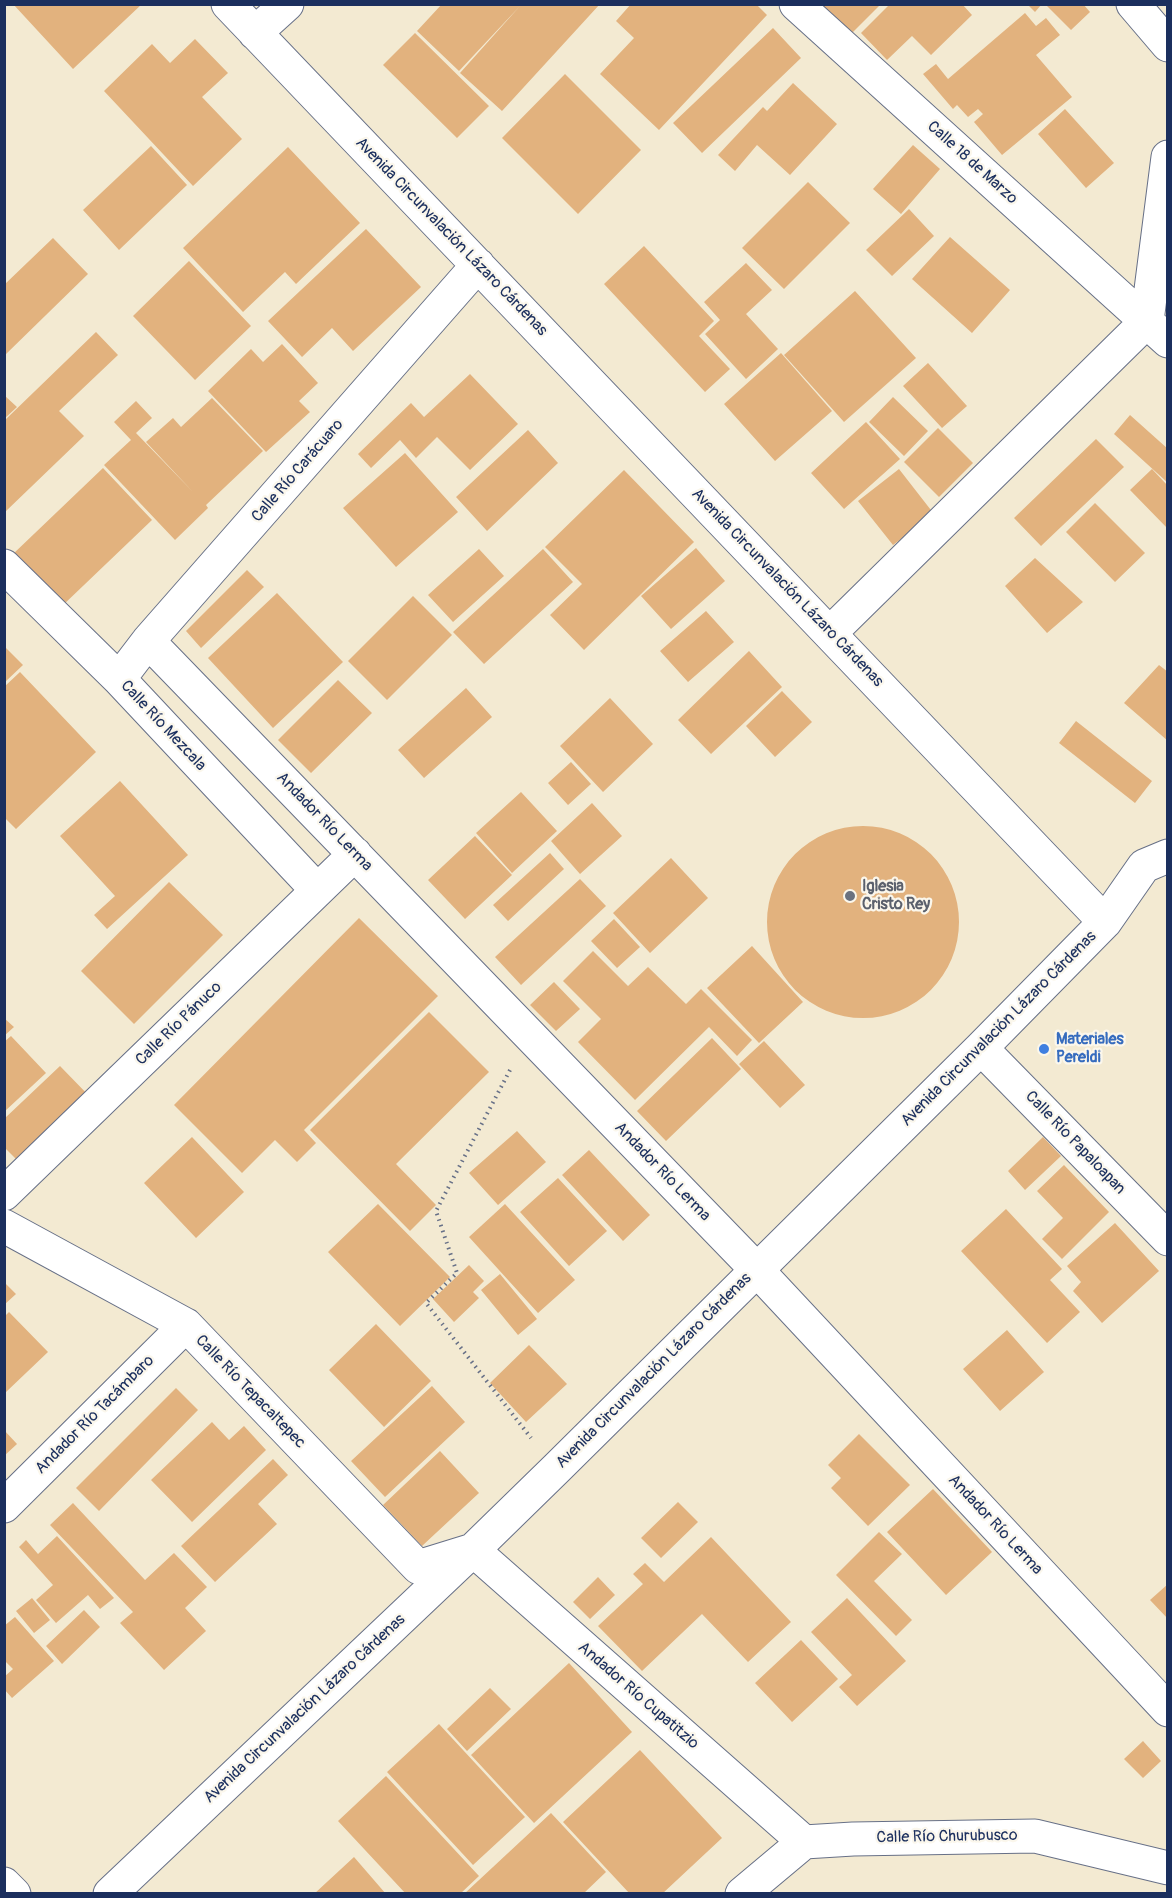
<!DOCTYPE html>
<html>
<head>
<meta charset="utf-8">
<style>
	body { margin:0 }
	#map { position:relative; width:1172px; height:1898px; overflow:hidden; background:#f3ead2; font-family:Pangolin,sans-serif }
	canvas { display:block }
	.frame { position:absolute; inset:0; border:6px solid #1b2f5e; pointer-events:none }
</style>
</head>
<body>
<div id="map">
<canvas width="1172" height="1898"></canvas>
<div class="frame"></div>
</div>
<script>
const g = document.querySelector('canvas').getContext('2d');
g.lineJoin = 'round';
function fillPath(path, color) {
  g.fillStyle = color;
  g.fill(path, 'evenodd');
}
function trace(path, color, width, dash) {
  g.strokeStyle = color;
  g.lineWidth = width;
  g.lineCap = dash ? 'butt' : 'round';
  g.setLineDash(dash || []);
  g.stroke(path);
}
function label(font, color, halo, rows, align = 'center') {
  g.font = font + ' Pangolin,sans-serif';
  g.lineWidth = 4.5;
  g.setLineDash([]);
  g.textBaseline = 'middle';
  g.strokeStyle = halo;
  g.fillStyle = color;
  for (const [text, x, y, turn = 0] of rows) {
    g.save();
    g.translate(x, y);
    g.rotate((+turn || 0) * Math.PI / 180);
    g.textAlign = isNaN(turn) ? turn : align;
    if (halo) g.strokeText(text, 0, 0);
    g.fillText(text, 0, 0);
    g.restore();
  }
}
fillPath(new Path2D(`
	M13,4H142L73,69Z
	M442,4H600L502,111L460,73L520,6L459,71L417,31Z
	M631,4H756L767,15L659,130L600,74L634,38L616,21Z
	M816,4H881L848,37Z
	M890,4H962L972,15L931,55L912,36L887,60L861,33Z
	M1027,4H1042L1035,12Z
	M1045,4H1083L1090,12L1071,30Z
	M1025,13L1036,26L1046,18L1060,35L1036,55L1072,97L1002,155L974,122L983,114L978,109L968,117L957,105L953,109L923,74L936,64L948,79Z
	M773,28L801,58L702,153L673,123Z
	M415,33L489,106L457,138L383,65Z
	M195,39L228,73L202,97L242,139L193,186L104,91L152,44L170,63Z
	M565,74L641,150L578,214L502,138Z
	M793,83L837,124L790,175L757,145L735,171L718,155L763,107L767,111Z
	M1065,109L1114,163L1086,188L1038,134Z
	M913,145L940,169L901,214L873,189Z
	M151,146L187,185L119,250L83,210Z
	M288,147L360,223L296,284L285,272L243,312L183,248Z
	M808,182L850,223L784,289L742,248Z
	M909,209L934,236L892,276L866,250Z
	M366,229L421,287L353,351L332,328L302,357L268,321Z
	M950,237L1010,290L972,333L912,279Z
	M53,238L88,274L4,356V285Z
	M644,246L714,321L699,336L730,369L705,392L604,284Z
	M189,261L251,326L195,380L133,316Z
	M746,263L772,290L746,314L778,349L746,379L705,334L720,320L704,302Z
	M855,291L916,358L844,422L784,355Z
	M96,332L118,355L59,411L84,436L4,513V421Z
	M282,344L318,383L299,401L310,412L266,452L208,391L251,349L263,362Z
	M781,353L832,411L775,461L724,404Z
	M928,363L967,406L942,428L903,386Z
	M470,374L518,424L470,470L437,437L416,458L400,440L371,468L358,454L411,403L424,417Z
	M4,395L17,407L4,419Z
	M893,397L928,431L904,456L869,422Z
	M212,398L263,451L206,505L208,508L175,540L104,465L131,440L114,422L136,401L152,418L136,433L194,493L146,442L173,418L181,427Z
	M1130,415L1168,449V483L1114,434Z
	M866,422L900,459L844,509L811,473Z
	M938,428L973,463L939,497L904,462Z
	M528,430L558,463L487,531L456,497Z
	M1096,439L1124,467L1041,546L1014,518Z
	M405,453L458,512L396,567L343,508Z
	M103,468L152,520L61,607L12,555Z
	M899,469L934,514L893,545L858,501Z
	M1152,469L1168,486V529L1130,490Z
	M624,470L694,542L584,650L550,615L582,584L545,547Z
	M1095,503L1145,553L1115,582L1066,532Z
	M696,548L725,581L671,629L641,596Z
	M479,549L504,576L453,622L428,595Z
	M543,549L573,582L484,664L453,632Z
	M1035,558L1083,602L1047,633L1005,586Z
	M247,570L264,587L201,648L186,631Z
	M277,593L343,662L273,728L208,658Z
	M413,596L452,635L387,700L348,661Z
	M706,611L734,642L688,682L660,651Z
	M4,646L23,665L4,683Z
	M749,651L782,687L711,754L678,720Z
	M1159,665L1168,672V741L1124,703Z
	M20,672L96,752L16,829L4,817V687Z
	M338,680L372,713L311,773L278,740Z
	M466,688L492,717L424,778L398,750Z
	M782,691L812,722L775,757L746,726Z
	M610,698L653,744L603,792L560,746Z
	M1076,721L1152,781L1135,803L1059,743Z
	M571,762L591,784L568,805L548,783Z
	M120,781L188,855L107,929L94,915L115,896L60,836Z
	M521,792L557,831L512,873L476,833Z
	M592,803L622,836L580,874L551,841Z
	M767 922a96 96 0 1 1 192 0a96 96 0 1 1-192 0Z
	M475,836L512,875L465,919L428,880Z
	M550,853L564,869L508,921L493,905Z
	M671,858L708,898L650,953L613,913Z
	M580,879L606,906L521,985L495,957Z
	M169,882L223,935L134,1024L81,971Z
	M359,918L438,996L304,1130L316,1143L297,1162L275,1140L242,1173L174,1105Z
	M614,919L640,947L617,968L591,941Z
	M752,946L803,1002L759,1043L707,988Z
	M593,951L628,986L648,967L686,1004L701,989L752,1040L737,1056L709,1027L635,1100L578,1042L601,1019L563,981Z
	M554,982L580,1009L556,1031L530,1005Z
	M429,1012L489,1072L396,1164L436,1205L410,1231L310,1130Z
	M4,1018L14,1027L4,1036Z
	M11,1036L46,1073L4,1112V1042Z
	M712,1038L741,1069L666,1141L637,1111Z
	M764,1041L805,1085L780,1108L739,1064Z
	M60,1066L94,1101L25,1168L4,1147V1119Z
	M517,1131L546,1162L498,1205L469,1173Z
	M192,1137L244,1192L196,1238L144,1183Z
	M1043,1137L1061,1156L1025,1190L1008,1171Z
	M589,1150L650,1215L623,1241L562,1175Z
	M1064,1165L1109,1212L1062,1259L1042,1239L1063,1218L1037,1191Z
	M558,1178L607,1231L569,1266L520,1212Z
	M378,1204L450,1277L400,1326L328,1252Z
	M505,1204L575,1280L538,1313L469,1237Z
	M1006,1209L1062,1269L1050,1280L1080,1312L1047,1343L961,1251Z
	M1115,1223L1159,1271L1102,1323L1073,1291L1081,1282L1067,1266Z
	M469,1265L484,1281L473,1292L479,1298L454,1322L433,1299Z
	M500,1274L537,1319L518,1335L481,1290Z
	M4,1282L16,1294L4,1305Z
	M9,1312L48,1352L5,1393V1316Z
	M376,1324L431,1381L384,1427L329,1370Z
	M1007,1330L1044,1372L1000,1411L963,1369Z
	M529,1345L567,1384L526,1422L490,1383Z
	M432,1386L465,1422L385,1497L351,1461Z
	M176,1388L198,1410L99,1511L76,1488Z
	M212,1422L229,1440L244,1426L266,1450L192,1522L151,1480Z
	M4,1430L17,1444L4,1456Z
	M859,1434L910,1485L868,1526L831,1488L841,1478L828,1465Z
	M440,1451L479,1493L422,1546L383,1505Z
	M273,1459L288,1475L258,1504L277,1524L215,1582L181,1546Z
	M933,1489L992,1552L946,1595L887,1532Z
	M678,1502L698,1522L661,1558L641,1538Z
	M73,1503L145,1580L174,1553L207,1587L185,1608L206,1631L164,1670L120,1623L133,1612L50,1525Z
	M879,1532L902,1554L874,1581L912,1620L896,1636L836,1575Z
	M57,1536L114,1598L100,1609L88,1595L56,1623L36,1600L53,1585L19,1547L26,1540L38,1554Z
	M711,1537L791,1622L748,1662L702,1614L642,1671L598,1626L643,1584L633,1574L645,1563L664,1582Z
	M598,1577L615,1595L590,1619L573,1602Z
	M1168,1584V1619L1150,1600Z
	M32,1598L50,1620L34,1633L16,1611Z
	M847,1598L906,1661L857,1706L839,1687L852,1675L811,1632Z
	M84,1610L100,1627L62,1664L46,1646Z
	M15,1617L54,1661L12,1698L4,1689V1677L13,1669L4,1660V1626Z
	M801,1640L838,1679L792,1722L755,1683Z
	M569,1663L632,1732L534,1823L471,1755Z
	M490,1688L511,1709L467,1751L447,1729Z
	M439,1724L525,1817L473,1865L387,1772Z
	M1143,1741L1161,1761L1143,1778L1124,1759Z
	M640,1750L722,1838L662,1894H630L563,1822Z
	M386,1776L479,1876L460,1894H406L338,1821Z
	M551,1813L606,1872L583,1894H464Z
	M354,1857L386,1894H314Z`), '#e2b27e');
const minor = new Path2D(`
	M228,4L1105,922
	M796,4L1168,341
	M1133,4L1168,45
	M255,33L287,4
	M4,566L119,679L317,890
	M830,633L1147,321L1168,157
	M148,641L756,1269L1168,1710
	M119,679L148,641L478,265
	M981,1048L1168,1239
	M4,1194L355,854
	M4,1226L186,1325L418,1567L473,1550L804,1842
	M4,1506L186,1325
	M4,1884L14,1894
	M110,1894L473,1550L557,1468L981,1048L1105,922L1144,866L1168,856
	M742,1894L804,1842L853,1839L1035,1836L1168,1868`);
trace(minor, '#677087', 35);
trace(new Path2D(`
	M510,1070L436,1211L457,1273L426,1303L531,1438`), '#677087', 4, [1.5, 4.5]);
trace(minor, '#fff', 33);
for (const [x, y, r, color] of [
	[850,896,6,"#6b7280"],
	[1044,1049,6,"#3f7fe0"]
]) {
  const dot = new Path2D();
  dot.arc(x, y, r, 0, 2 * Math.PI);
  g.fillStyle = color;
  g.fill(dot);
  trace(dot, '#fbf7ec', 2);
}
label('16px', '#1b2f5e', '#fbf7ec', [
	["Calle 18 de Marzo",972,163,42],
	["Avenida Circunvalación Lázaro Cárdenas",451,237,46],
	["Calle Río Carácuaro",298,471,-49],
	["Avenida Circunvalación Lázaro Cárdenas",787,588,46],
	["Calle Río Mezcala",163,726,47],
	["Andador Río Lerma",324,822,46],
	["Calle Río Pánuco",179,1024,-44],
	["Avenida Circunvalación Lázaro Cárdenas",999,1029,-45],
	["Calle Río Papaloapan",1075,1143,46],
	["Andador Río Lerma",662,1172,46],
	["Avenida Circunvalación Lázaro Cárdenas",654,1371,-45],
	["Calle Río Tepacaltepec",250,1392,46],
	["Andador Río Tacámbaro",95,1415,-45],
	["Andador Río Lerma",995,1525,47],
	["Andador Río Cupatitzio",638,1696,41],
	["Avenida Circunvalación Lázaro Cárdenas",305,1709,-43],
	["Calle Río Churubusco",947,1837,-1]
]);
label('bold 16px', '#5b616d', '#fbf7ec', [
	["Iglesia",862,887],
	["Cristo Rey",862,905]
], 'left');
label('bold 16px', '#366cbe', '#fbf7ec', [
	["Materiales",1056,1040],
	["Pereldi",1056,1058]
], 'left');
</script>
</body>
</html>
